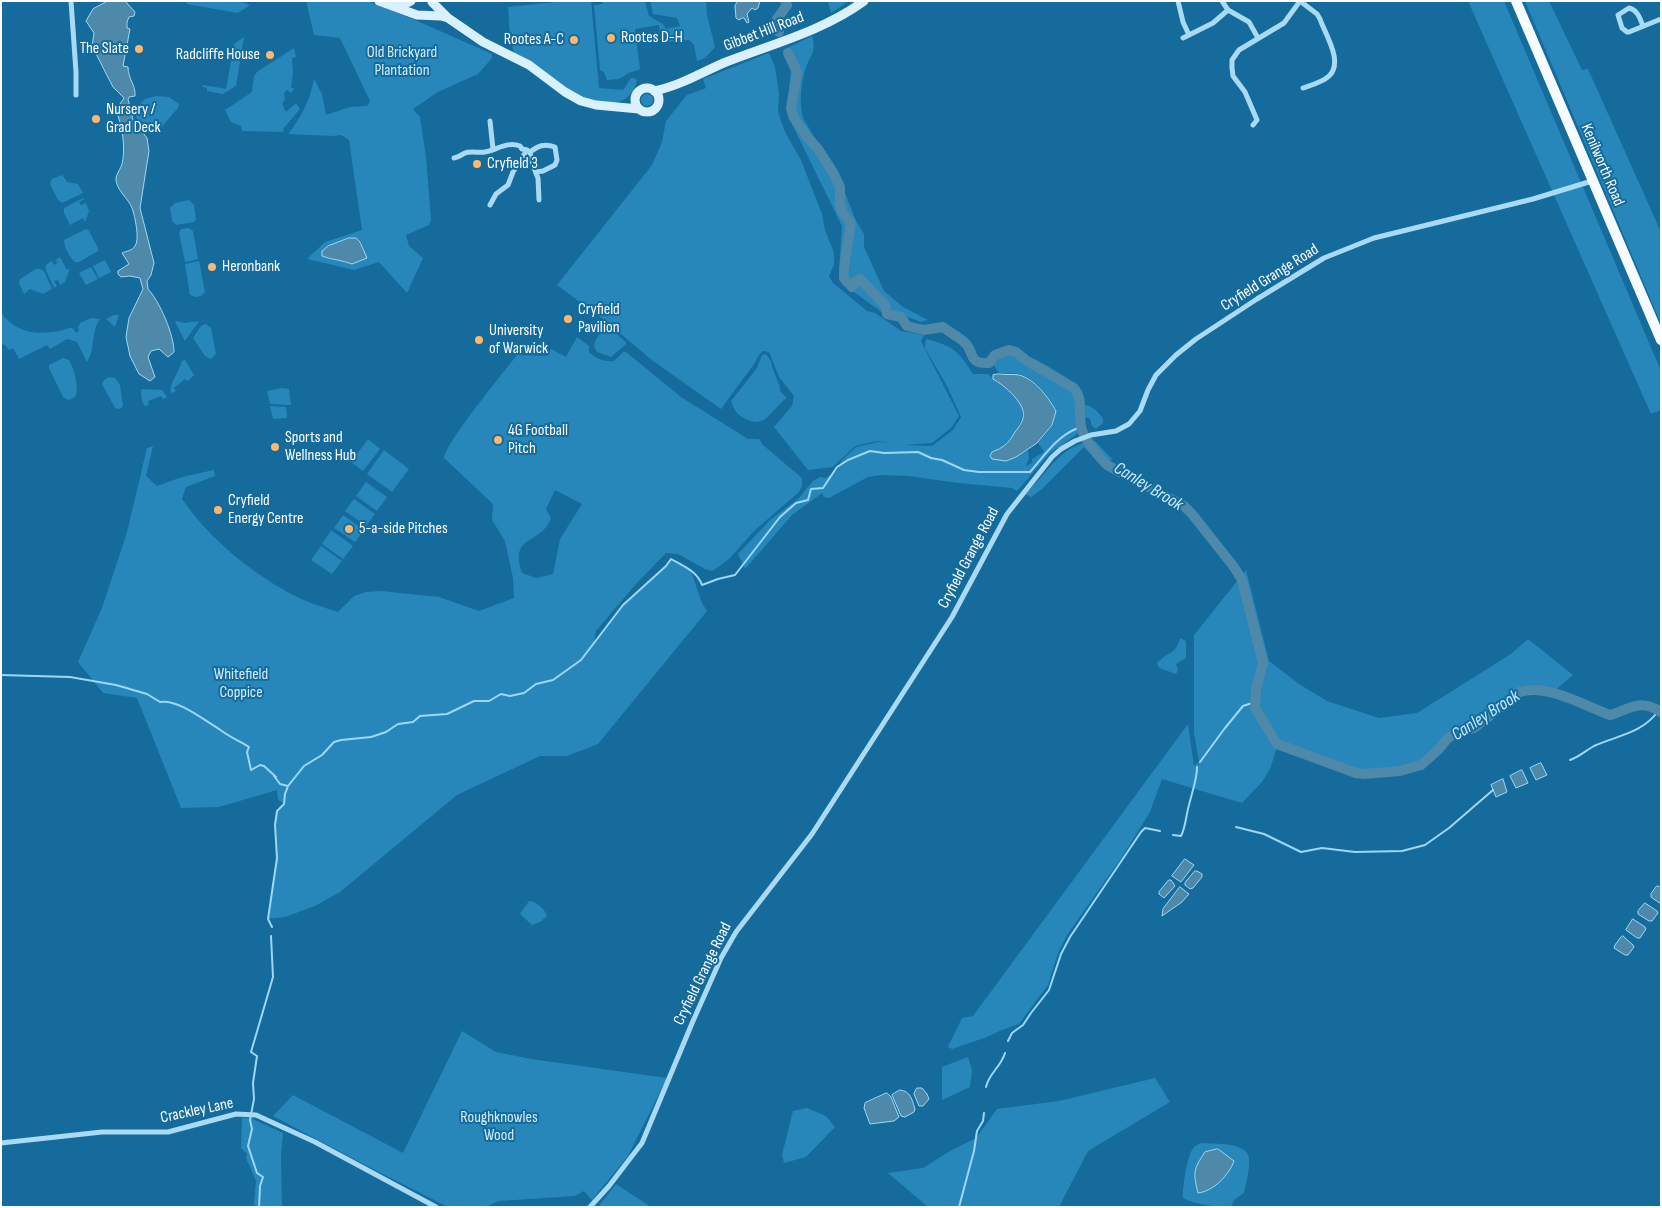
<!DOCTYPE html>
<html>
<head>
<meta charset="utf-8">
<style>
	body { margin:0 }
	#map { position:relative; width:1662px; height:1208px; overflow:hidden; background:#146b9c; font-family:"Sofia Sans Condensed",sans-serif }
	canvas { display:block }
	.frame { position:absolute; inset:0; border:2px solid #fff; pointer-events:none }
</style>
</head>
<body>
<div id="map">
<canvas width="1662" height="1208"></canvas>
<div class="frame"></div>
</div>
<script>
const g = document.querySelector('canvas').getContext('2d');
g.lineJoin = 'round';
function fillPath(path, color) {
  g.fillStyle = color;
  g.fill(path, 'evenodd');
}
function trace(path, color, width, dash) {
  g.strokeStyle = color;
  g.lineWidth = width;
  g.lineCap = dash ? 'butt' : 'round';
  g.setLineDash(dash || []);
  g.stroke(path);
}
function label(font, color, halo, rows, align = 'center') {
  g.font = font + ' "Sofia Sans Condensed",sans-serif';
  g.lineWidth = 4;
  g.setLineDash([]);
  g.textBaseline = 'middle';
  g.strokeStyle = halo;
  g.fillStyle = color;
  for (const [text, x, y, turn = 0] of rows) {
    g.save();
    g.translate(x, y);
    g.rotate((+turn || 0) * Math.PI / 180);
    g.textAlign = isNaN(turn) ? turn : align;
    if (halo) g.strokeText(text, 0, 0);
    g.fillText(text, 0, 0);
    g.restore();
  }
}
fillPath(new Path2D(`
	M185,1H239L250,5L238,13L187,4Z
	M306,1H368L415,20L492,54V58L478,74L438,92L413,109L420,117L426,157L431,220L429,225L406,235L409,246L423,258L407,293L379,262L354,270L307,259L325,242L362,230L349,140L341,135L333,136L288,134C301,118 310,100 314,79L322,94L326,115L350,107L367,106L370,101L340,38L314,35ZM349,238H356L361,242L364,250L352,264C342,260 333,260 322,256V251Z
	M565,1H591L599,88L623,90L631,78H634L637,80C631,109 601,106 579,96C572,93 566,87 559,83C544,73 529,63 514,53L510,37L508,7Z
	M602,1H645L649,16L663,24L666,29L680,26L677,18L653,14L650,1H706L707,15L715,47L705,58L697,61L694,45L689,40L661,42L659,25L635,29L640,69C636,72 631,71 627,74C619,80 617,79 607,80L604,72L600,70L594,5L603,4Z
	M828,1H849L831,13Z
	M1468,1H1504L1661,371V410L1651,414Z
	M1525,1H1549L1582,70L1588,69L1661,232V324Z
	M812,36C817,52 810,55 805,70C801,85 799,103 803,118L840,180L856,221L864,234V247L884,291L903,307L928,320L921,322L894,312L887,316L851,290L841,281L839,270L842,226L787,114L791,69L783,50Z
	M244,37L236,86L223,94L207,91V88L203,87V85L226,89L234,44Z
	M294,48L296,57L292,58L293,73L291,87L294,89L291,93L287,90L284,93L285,99L282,104L286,112L296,103L300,109L284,128L283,132L242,131L241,126L231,122L225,110L252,92L254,76L257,72Z
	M769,53L775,67L779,93L778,112L785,132L801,160L822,214L825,230L834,253V265L829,276L833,283L867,311L875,313L901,331L924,335L921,341L959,416L951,428L932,443L905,445L932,446L953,430L961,417L947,386L925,348L926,339C953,346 958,350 973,374H988C993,379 998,381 1003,386C1022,401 1029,411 1015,432C1012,437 1008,444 1002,447C999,450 995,450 992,452L990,456L993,459L1016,457L1028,450L1029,458L1026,466L1032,463V459L1044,452L1038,443L1053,425L1056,411C1049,397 1035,378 1019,374C1013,373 1005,374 999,373L993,364L997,358C1005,355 1016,353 1024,355C1035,357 1075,381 1081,390C1084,394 1085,400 1085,405C1093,406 1098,412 1103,418V423L1096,429L1092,426L1090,419L1086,417L1083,423L1085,431L1080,432L1049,454L1017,491L1012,488L958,483L909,476L881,475L868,477L829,498L824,497L822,493L792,515L745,569L738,554L770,520L798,499L813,481L820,477L826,478L837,470L842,460L856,447L878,442L894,443L877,441L855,446L833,467L808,470L774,427L792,406L794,396L779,377L769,352L763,351L759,355L754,364L721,409L653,361L603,319L557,285L652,165L662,142L666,121L687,95L706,88L703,79Z
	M641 100a6 6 0 1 1 12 0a6 6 0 1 1-12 0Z
	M156,96L169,97L179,104L178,108L160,129L148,133L137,120L134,107L138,106L145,99Z
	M62,175L67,182L78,184L83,193L62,203L58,200L50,184L52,179Z
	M83,198L85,199L79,202L81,205L86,203L89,211L85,222L83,218L70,225L64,213V208Z
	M189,200L194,205L196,220L194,222L176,225L172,221L170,208L175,203Z
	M189,228L193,231L198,259L185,262L179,233L181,229Z
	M86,229L89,231L98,248V251L79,262H75C70,258 64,247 64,240Z
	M60,257L67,270L70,268L65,282L60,285L58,280L54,281L57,286L54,288L45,268L47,264L52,261L54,265L57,263L56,260Z
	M105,260L111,272L99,278L93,266Z
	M199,261L205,292L201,296L196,297L190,295L185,264Z
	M91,267L98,279L86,285L79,273Z
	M36,269H40L44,271L52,289L43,294L30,289L24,294L19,283L20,279Z
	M1,313C17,333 34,335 59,331C62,331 67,328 70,328C74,328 74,330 76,333L79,331L78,328L80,323L91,318L100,319C90,333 96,349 87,362L77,342L67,339L50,349L47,345L19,359L13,348L9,350L5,345L1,344Z
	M114,315H119L115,327L106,319Z
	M177,321L185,323L199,321L185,341L175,322Z
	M206,324L211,328L216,354L211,359L205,356L193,338L201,326Z
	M606,325L626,342V344L611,357L597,352L594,346L595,341Z
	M577,337L589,346V352C596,359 605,362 614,361L623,352H626L681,397L748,439H759L763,445L802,478V486L799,492L754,531L730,558L717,568L712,571L705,569L678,554L666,553L636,584L596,631L594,642L623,605L666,566L671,559L691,571L702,603L707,611L598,744L567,756H540L457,795L340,892L315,906L285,917L268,919L277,858L275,825L277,811L285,804L278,800L277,790L219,807L181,808L137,698L103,693L78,662L102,608L127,532L147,448L153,446L146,476L157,486L182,477L214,470L215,476L186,487L182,499C210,539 249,571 291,594C306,602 323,607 338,612L354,596L366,592L381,591L439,597L479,611L514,598L513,578L505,541L492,520L493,504L444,458C446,442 503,373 517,355L547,356L551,349L566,357ZM555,490L582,504L560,539L553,574L536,578L522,573C509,533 541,546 551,518L546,509Z
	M766,354L771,361L772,367L780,387V391L787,398C772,408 766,430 746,419C737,415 734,410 731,401L757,368L762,355Z
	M63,358L69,360C74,369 80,388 75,397L69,400L66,399L63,397L49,368V365Z
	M185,360L194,375L188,381L185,379L174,388L176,391L172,393L170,391C171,382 179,371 182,361Z
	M109,377L115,378L120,385L123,406L120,409L115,408L102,384L104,380Z
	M282,388L289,389L291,405L270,404L267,391Z
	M143,389L162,390L167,397L163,399L161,396L148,401L149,405L145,406C142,403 141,396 141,390Z
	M270,406L286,407L287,418L273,419Z
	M368,439L380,449L363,471L351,462Z
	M1095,441L1112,459L1107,465L1099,463L1084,447L1041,490L1031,497L1025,494C1042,479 1054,456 1076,446C1081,443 1088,442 1095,441Z
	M384,450L409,469L392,492L367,474Z
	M366,482L387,497L377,511L356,496Z
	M354,499L375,514L366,526L345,511Z
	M343,515L364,530L355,542L334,528Z
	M331,530L353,546L343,559L322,544Z
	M321,546L342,561L332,574L311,560Z
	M1246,570L1269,661L1299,684L1327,701L1379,718L1417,713L1511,654L1528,639L1573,675L1552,693C1543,691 1534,689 1525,691C1512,693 1489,719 1476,727C1466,732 1456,731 1448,739C1439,747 1432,759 1420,765C1409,771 1369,775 1356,773L1278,744L1270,769L1262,782L1242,803L1162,779L1150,812L1122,857L1067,935L1058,953L1048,985L1019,1024L1002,1030L987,1037L952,1049L948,1047L962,1018L973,1016L1188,724L1194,766L1199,761L1194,733V635Z
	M1180,638L1186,641V658L1176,664L1178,670L1176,674L1159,668L1157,663C1168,651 1176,655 1180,638Z
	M529,901C536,901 545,909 547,916L540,922L532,925L520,914Z
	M462,1031L496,1052L531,1059L667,1078L628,1156L592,1200L584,1191L575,1196L499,1201L485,1207H448L369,1167L273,1116L293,1095L403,1153Z
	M968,1057L972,1070L970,1087L942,1100V1067Z
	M1155,1078L1170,1102L1088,1151L1059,1207H928L888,1173L923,1168L950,1151L976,1138L997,1109L1059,1101Z
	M807,1108L826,1116L835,1127L806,1157L784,1163L782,1155L793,1111Z
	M242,1118H250L283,1133L281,1156L282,1207H256L254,1204L256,1181L246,1158L247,1154L241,1148Z
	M1201,1143C1215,1144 1247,1142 1249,1158C1250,1169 1246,1183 1244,1193L1234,1200L1231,1207C1216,1207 1196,1205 1183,1198C1182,1190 1187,1158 1192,1150C1194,1146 1198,1144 1201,1143ZM1232,1167L1198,1192L1196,1186Z
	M616,1184L651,1207H598Z`), '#2787ba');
const water = new Path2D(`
	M108,1H125L135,12L134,16L129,17L127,22V28L130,29L123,66L128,67C128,79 136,85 135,96L129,97L128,99L133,120L147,138L149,151L140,208L154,263L151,275L147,281L148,289C160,302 174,335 174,352L168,357L159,349L151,351L148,357L155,377L150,381L139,374L130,356L126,337L129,318L143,289L140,278L130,276L121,277L118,274V271L129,264L122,253C126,251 132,251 135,246C140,240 135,216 132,208C129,199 115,189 116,178C117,173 121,168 122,164C126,148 122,125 116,110L124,98L113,87L92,46L94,33L86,21L93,9Z
	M738,1H760L758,8L755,10L752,8L747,14L749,22L747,23L744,18H742L739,20L736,18L735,6Z
	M349,238H356L360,242L367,258L352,264C342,260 332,260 322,256V251L328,246Z
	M999,374C1005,375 1013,374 1019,375C1035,379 1048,397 1056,411L1052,425L1037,443L1016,457L1006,461L992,459L990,456L992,452C995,450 999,450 1002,447C1008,444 1012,437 1015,432C1018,428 1022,423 1023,418C1027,404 1004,385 993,379V375Z
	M1541,763L1547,775L1536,780L1530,768Z
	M1522,770L1528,783L1516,788L1510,776Z
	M1503,779L1507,792L1496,797L1491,785Z
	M1185,859L1194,865L1181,882L1172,876Z
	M1195,871H1197L1202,874V877L1193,888L1190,889L1185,885V883Z
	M1169,880H1171L1175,886L1164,898L1159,894V892Z
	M1657,886L1661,887V904L1651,897V894Z
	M1180,887L1189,894L1182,902L1162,916L1163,909Z
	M1645,903L1657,911L1658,913L1652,921H1649L1638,914V911Z
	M1633,919L1645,927L1646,929L1640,938H1637L1626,930Z
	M1623,936L1633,945L1634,947L1628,955H1625L1614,948L1615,945L1621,937Z
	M917,1088H922L927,1094L929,1099L923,1106H919L914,1094Z
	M900,1090C911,1091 912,1100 915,1109L914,1112L905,1117L901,1116L892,1095Z
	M887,1093L891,1097L899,1117L894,1121L870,1124L864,1108L865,1103Z
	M1218,1149L1234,1161C1229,1175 1214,1191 1198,1193C1193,1172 1193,1170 1205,1152Z`);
fillPath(water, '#4e89aa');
trace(water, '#9cd8f6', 1);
trace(new Path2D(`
	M1,675L70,677L116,685L147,694L160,702C178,699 204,720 219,729C228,736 239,741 249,747L247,752L251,770L260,765L264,766L276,777L274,776L280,784L288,786L304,766L322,755L334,742L341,740L371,737L386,732L398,724L413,722L420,716L447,714L474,701H489L501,694L510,696L524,693L536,684L553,680L581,660L623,605L666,566L671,559C683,566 697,571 702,585L718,579L735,575L780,517L796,503L808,500L811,489L823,488L837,467L848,460L870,451L884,453L918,452L931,458L942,460L964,470L979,472H1030C1044,456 1057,436 1078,428L1082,431
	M1570,760C1579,757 1585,751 1594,746C1618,735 1642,734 1659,710
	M1200,762L1225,728L1243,706L1255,702
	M1236,827L1264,834L1301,852L1322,848L1355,852L1402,851L1425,845L1449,828L1493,790
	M1173,835L1181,836C1186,826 1186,815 1189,805C1192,792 1197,780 1197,767
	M272,927L268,919L277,858L275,825L277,811L284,804L285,794L288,786
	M1008,1041L1012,1033L1023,1025L1031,1013L1049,990L1061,954L1070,937L1141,832L1145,828L1160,831
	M986,1087C989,1073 1001,1067 1005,1053
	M259,1207L260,1186L263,1177L257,1173L248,1146L252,1129L250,1120L254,1099L253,1083L257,1056L251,1052L273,977L271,936
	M959,1207L974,1151L977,1131L983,1121L984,1113`), '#9cd8f6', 2);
trace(new Path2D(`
	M779,32L777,19L787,5L785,1
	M788,53L797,72L791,108L794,118L807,137L818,149L834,174L840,187V205L843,213L851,223C850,231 842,274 844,278C845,281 850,284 852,287L855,282L860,279L885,305L887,314L901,317L907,326L924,330L943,327C949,332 957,336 963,341C976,351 966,364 989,363L995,355L1009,350L1016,352L1027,361L1074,388C1084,401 1077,415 1082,430C1085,440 1099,457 1107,465L1184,506L1192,514L1234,567L1242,580L1263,663L1256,689L1255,708L1277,744L1356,773L1364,774L1400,771L1421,765L1439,749L1447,739L1457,732L1474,728L1520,692C1546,683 1585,706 1610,715C1630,709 1640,698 1661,712`), '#4e89aa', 10);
trace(new Path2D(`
	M71,1L76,72V95
	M1178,1L1183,22L1189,35
	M1222,1L1228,10L1249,22L1258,38
	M1300,1L1317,14L1320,19C1325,34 1344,62 1329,76C1323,82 1312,85 1303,88
	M1643,26C1640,19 1638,10 1629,8L1618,15L1622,28L1627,32H1629L1661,19
	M1183,38L1213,23L1228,10
	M490,121L493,149
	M1253,125L1257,120L1245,92L1233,76L1232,68V60L1239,50L1284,23L1300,1
	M530,152C538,146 544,143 555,147L557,160L555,165L543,171L536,172
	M454,158C459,157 461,155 465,153C470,151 479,153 485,152C497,150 507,141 520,146L522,149L527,150
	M490,205L496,194L508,185L513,172L527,150L530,152L532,163L538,178L539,200
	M1,1143L102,1132H168L236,1114L256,1115L315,1142L436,1207
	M590,1207L609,1186L642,1143L693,1021L721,958L736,932L812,834L952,617L1007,514L1052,457L1061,449L1075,441L1091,435L1116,431L1129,424L1140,411L1148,390L1156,375L1176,355L1196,339L1257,299L1324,258L1374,238L1533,199L1592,181`), '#a9daf3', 5);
trace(new Path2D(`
	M379,1L417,15L441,16L448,18
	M432,2L448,18L483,42L529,65L565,92L581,101L596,105L639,109
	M394,6L403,5L411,1
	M635 100a12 12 0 1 1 24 0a12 12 0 1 1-24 0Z
	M654,91C680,86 702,72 726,62C772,44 823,31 864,1`), '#d9f0fd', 9);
trace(new Path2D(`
	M1516,1L1661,340`), '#f6fbff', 10);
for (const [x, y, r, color] of [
	[611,38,5,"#ffb76c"],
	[574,40,5,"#ffb76c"],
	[139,49,5,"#ffb76c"],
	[270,55,5,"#ffb76c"],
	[96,119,5,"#ffb76c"],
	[477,164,5,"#ffb76c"],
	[212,267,5,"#ffb76c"],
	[568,319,5,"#ffb76c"],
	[479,340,5,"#ffb76c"],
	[498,440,5,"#ffb76c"],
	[275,447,5,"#ffb76c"],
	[218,510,5,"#ffb76c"],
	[349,529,5,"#ffb76c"]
]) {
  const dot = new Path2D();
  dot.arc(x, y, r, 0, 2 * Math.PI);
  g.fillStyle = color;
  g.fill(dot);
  trace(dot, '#146b9c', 2);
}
label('16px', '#fff', '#146b9c', [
	["Gibbet Hill Road",764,32,-21],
	["Kenilworth Road",1602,165,67],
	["Cryfield Grange Road",1270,278,-32],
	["Cryfield Grange Road",969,558,-62],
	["Cryfield Grange Road",703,974,-64],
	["Crackley Lane",197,1111,-12]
]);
label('16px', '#fff', '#146b9c', [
	["Rootes D-H",621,38],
	["Rootes A-C",564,40,"right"],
	["The Slate",129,49,"right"],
	["Radcliffe House",260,55,"right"],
	["Nursery /",106,110],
	["Grad Deck",106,128],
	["Cryfield 3",487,164],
	["Heronbank",222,267],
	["Cryfield",578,310],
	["Pavilion",578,328],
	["University",489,331],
	["of Warwick",489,349],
	["4G Football",508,431],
	["Pitch",508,449],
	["Sports and",285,438],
	["Wellness Hub",285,456],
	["Cryfield",228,501],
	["Energy Centre",228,519],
	["5-a-side Pitches",359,529]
], 'left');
label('16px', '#d2eefd', '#146b9c', [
	["Old Brickyard",402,53],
	["Plantation",402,71],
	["Whitefield",241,675],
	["Coppice",241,693],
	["Roughknowles",499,1118],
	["Wood",499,1136]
]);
label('italic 18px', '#c5e9fb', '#146b9c', [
	["Canley Brook",1148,487,31],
	["Canley Brook",1486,716,-33]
]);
</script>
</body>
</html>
